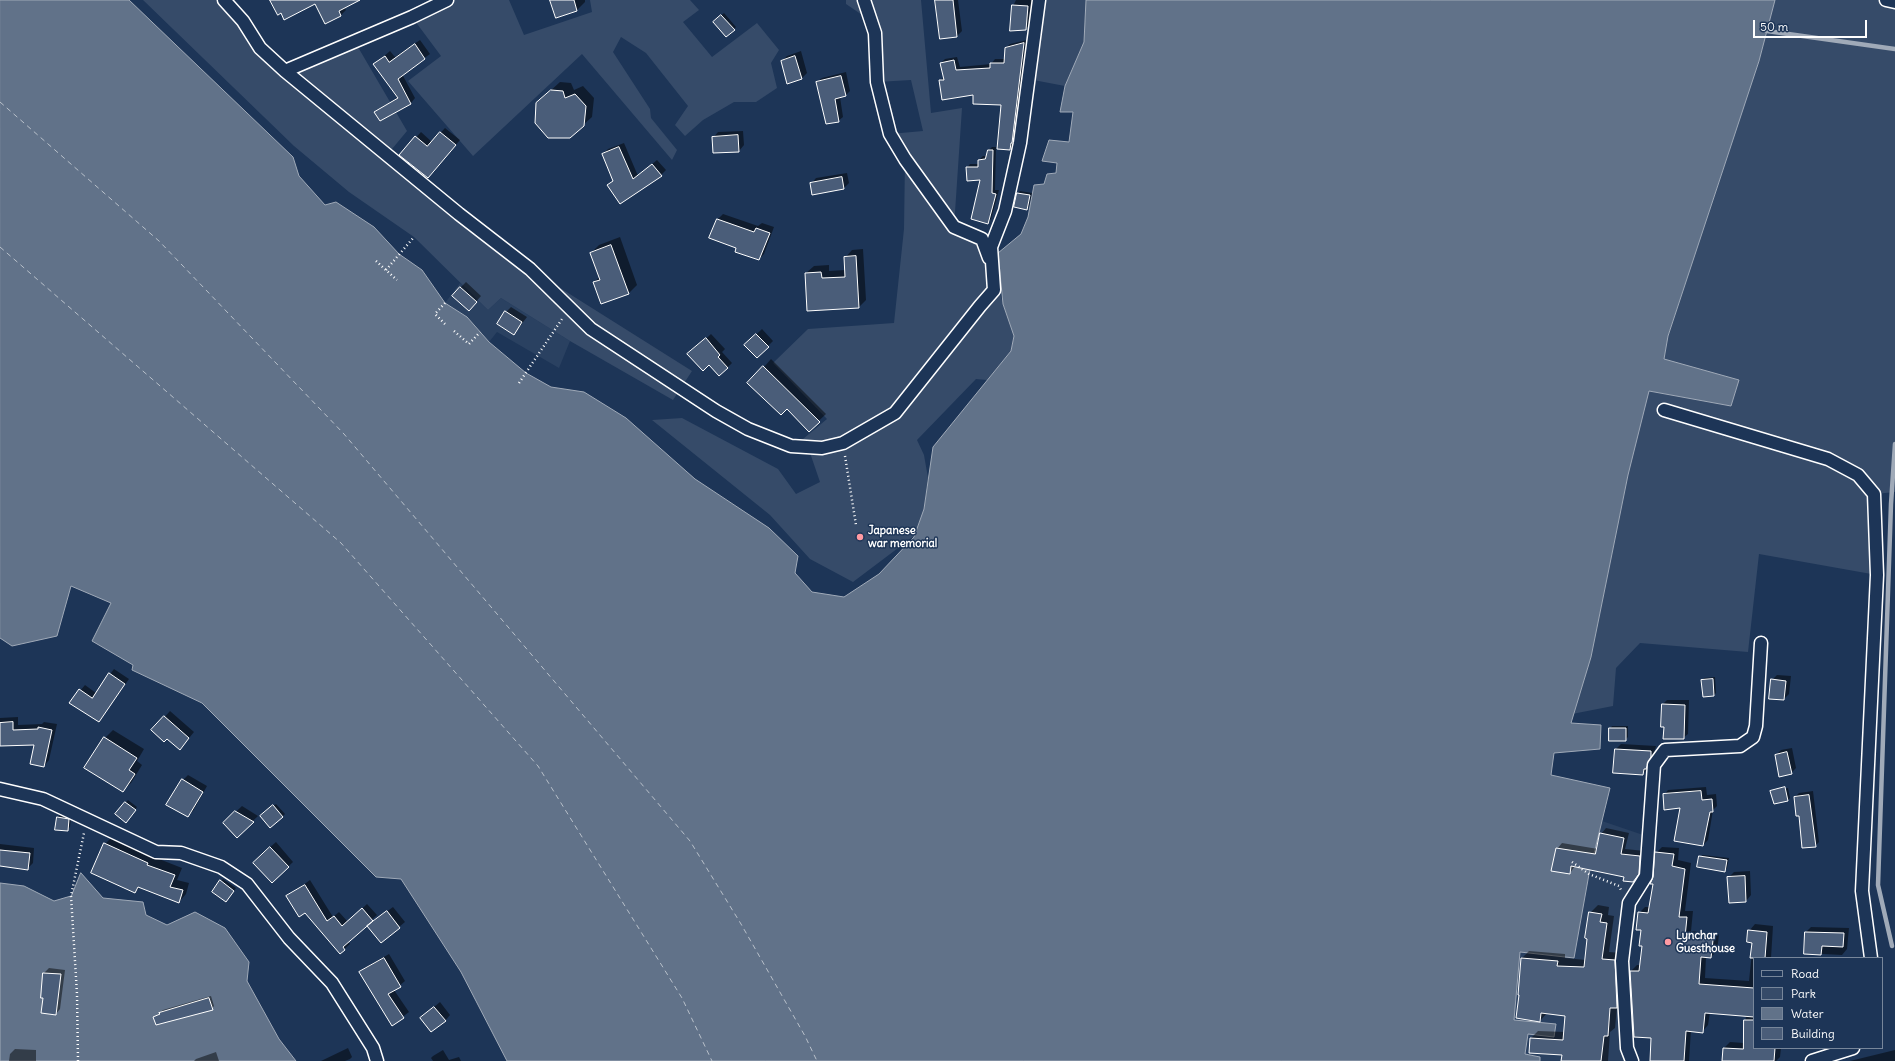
<!DOCTYPE html>
<html>
<head>
<meta charset="utf-8">
<style>
	body { margin:0 }
	#map { position:relative; width:1895px; height:1061px; overflow:hidden; background:#1d3557; font-family:Delius,sans-serif }
	canvas { display:block }
	.legend { position:absolute; left:1753px; top:957px; width:130px; height:92px; box-sizing:border-box; background:#1d3557; border:1px solid #77869a; margin:0; padding:5px 7px; list-style:none; font-size:12px; color:#fff }
	.legend li { display:flex; align-items:center; gap:8px; height:20px }
	.legend b { width:20px; border:1px solid #77869a }
	.scale { position:absolute; left:1753px; top:20px; width:114px; height:18px; box-sizing:border-box; border:2px solid #fff; border-top:0; padding-left:5px; font-size:12px; line-height:14px; white-space:nowrap; color:#fff; -webkit-text-stroke:3px #1d3557; paint-order:stroke }
</style>
</head>
<body>
<div id="map">
<canvas width="1895" height="1061"></canvas>
<ul class="legend">
<li><b style="height:5px;background:#1d3557"></b>Road</li>
<li><b style="height:11px;background:#364b69"></b>Park</li>
<li><b style="height:11px;background:#617289"></b>Water</li>
<li><b style="height:11px;background:#4a5d79"></b>Building</li>
</ul>
<div class="scale">50 m</div>
</div>
<script>
const g = document.querySelector('canvas').getContext('2d');
g.lineJoin = 'round';
function fillPath(path, color) {
  g.fillStyle = color;
  g.fill(path, 'evenodd');
}
function trace(path, color, width, dash) {
  g.strokeStyle = color;
  g.lineWidth = width;
  g.lineCap = dash ? 'butt' : 'round';
  g.setLineDash(dash || []);
  g.stroke(path);
}
function label(font, color, halo, rows, align = 'center') {
  g.font = font + ' Delius,sans-serif';
  g.lineWidth = 3;
  g.setLineDash([]);
  g.textBaseline = 'middle';
  g.strokeStyle = halo;
  g.fillStyle = color;
  for (const [text, x, y, turn = 0] of rows) {
    g.save();
    g.translate(x, y);
    g.rotate((+turn || 0) * Math.PI / 180);
    g.textAlign = isNaN(turn) ? turn : align;
    if (halo) g.strokeText(text, 0, 0);
    g.fillText(text, 0, 0);
    g.restore();
  }
}
fillPath(new Path2D(`
	M460,283L488,310L501,298L570,341L559,368L497,332L489,342L467,317L445,303Z
	M1602,821L1649,837L1646,876L1629,903L1622,961L1632,1061H1540L1539,1057L1525,1054L1528,1034L1514,1020L1520,952L1574,958L1589,874Z`), '#2a4161');
fillPath(new Path2D(`
	M143,0H224L285,71L355,42L407,131L387,155L530,269L692,371L673,400L570,341L501,298L488,310L414,237L349,192L294,146Z
	M447,0H509L524,35L592,12L590,0H690L699,10L683,22L712,57L757,23L779,50L771,63L777,88L756,102H734L703,120L685,136L675,125L688,106L646,53L621,37L613,52L650,109L651,118L677,150L672,160L582,54L473,156L408,81L441,56L412,17Z
	M846,0H921L931,113L962,108L954,227L982,239L993,268L1003,304L1014,336L1011,351L987,380L976,379L917,440L924,455L928,478L924,509L914,536L853,582L810,559L770,515L652,420L682,418L778,469L796,494L820,482L808,447L803,439L827,419L773,363L808,329L894,323L904,229L905,159L890,134L923,131L911,80L877,82L871,21L846,4Z
	M1039,0H1086L1084,42L1065,86L1028,79Z
	M1775,0H1895V492L1875,494L1877,575L1759,554L1748,652L1640,643L1616,668L1613,706L1572,714L1591,657L1628,475L1649,391L1731,406L1739,380L1664,360L1668,336L1759,61Z`), '#364b69');
const water = new Path2D(`
	M0,0H129L293,157L299,176L325,205L336,202L374,227L399,254L422,270L445,303L467,317L489,342L526,373L551,387L584,392L626,418L695,479L769,528L798,556L795,573L812,592L844,597L879,574L914,537L924,509L933,447L1011,351L1014,336L1003,304L998,253L1021,234L1028,217L1034,185L1044,184L1047,174L1056,173L1057,163L1042,161L1049,140L1069,142L1073,112H1060L1065,86L1084,42L1086,0H1775L1759,61L1668,336L1664,359L1739,380L1731,406L1649,391L1628,475L1591,657L1571,723L1601,725L1600,749L1554,753L1551,775L1610,788L1589,874L1574,958L1520,952L1514,1020L1556,1024L1554,1037L1528,1034L1525,1054L1540,1057V1061H507L461,972L401,879L376,877L202,703L132,670L133,665L92,641L111,603L71,586L57,636L12,646L0,638Z
	M81,873L103,898L143,902L146,915L167,925L195,912L225,928L249,962L247,981L279,1039L296,1061H0V883L24,886L54,901L71,896Z`);
fillPath(water, '#617289');
trace(water, '#a0aab8', 1);
fillPath(new Path2D(`
	M315,0H355L344,7L346,10L341,15L325,23Z
	M551,0H585V2L577,10L556,17Z
	M936,0H958L962,31L957,36Z
	M1016,0H1034L1031,23L1026,29L1013,6Z
	M724,13L736,27L734,29L714,22Z
	M420,40L430,54L402,74L415,98L411,103L380,120L376,112L398,97L375,64L390,51L395,57Z
	M1027,40L1016,138L1014,145L1010,149L1002,104L940,81L944,77L941,63L945,59L957,57L960,67L991,64L995,59H1005L1006,48L1010,44Z
	M801,51L807,73L802,78L788,83L782,61L787,56Z
	M846,72L850,91L846,95L840,97L843,117L838,121L817,82L822,78Z
	M560,82L571,83L574,90L583,86L594,98L592,117L583,125L537,103Z
	M445,128L460,140L432,172L400,155L421,132L432,142Z
	M743,131L744,145L739,151L713,138L718,132Z
	M624,143L638,176L657,160L666,170L661,175L608,185L614,180L603,154L608,149Z
	M992,147H996L995,190H999L991,219L987,223L981,179L967,168L970,164H979V160L983,156H987L989,150Z
	M847,173L849,183L844,188L811,184L816,178Z
	M1020,191L1032,193L1029,206L1027,209L1018,193Z
	M723,214L758,226L762,223L774,227L764,254L759,259L737,248L710,237L718,219Z
	M620,237L637,285L629,293L602,303L594,282L600,277L591,253L599,245Z
	M863,249L866,300L859,307L806,273L814,266L829,265V271L845,270V258L852,250Z
	M466,282L481,296L474,304L460,288Z
	M511,307L527,317L514,334L506,312Z
	M762,329L773,341L757,357L745,345Z
	M711,334L725,349L722,352L732,363L727,368L709,364L694,350Z
	M771,359L826,414L809,430L787,408L764,367Z
	M114,669L129,679L99,721L70,703L85,685L96,693Z
	M1777,675L1791,676L1789,694L1784,699L1772,680Z
	M1715,677L1716,693L1714,695L1702,680L1704,678Z
	M1667,700H1689L1688,734L1683,738L1665,726L1663,704Z
	M170,711L194,732L180,749L167,738L153,730Z
	M18,717V725L42,724L44,722L57,724L49,760L44,766L35,744L0,745V718Z
	M1612,726H1628V737L1625,740L1610,729Z
	M113,730L144,749L137,761L142,765L131,783L122,791L105,738Z
	M1621,744L1656,746L1651,763L1643,774L1616,749Z
	M1792,748L1796,768L1791,773L1776,755L1781,750Z
	M188,775L207,786L193,811L187,816L183,780Z
	M1706,787L1707,795L1716,794L1717,806L1713,810L1708,840L1703,845L1681,807L1664,795L1668,790Z
	M1788,788L1790,798L1788,800L1772,791Z
	M1813,791L1819,842L1815,846L1800,814L1795,797L1799,793Z
	M128,800L137,807L129,819L125,803Z
	M276,804L285,814L282,817L264,814Z
	M242,806L258,816L237,836L224,823Z
	M60,815L71,817L70,827L67,830L57,818Z
	M1606,828L1629,833L1625,849L1645,851L1644,867L1633,881L1625,876L1575,866L1570,873L1557,849L1562,843L1598,849L1601,834Z
	M112,837L154,857L182,868L177,880L189,883L186,894L179,902L140,887L135,892L105,844Z
	M276,842L293,862L272,882L259,857Z
	M0,844L34,848L33,863L27,869L0,865Z
	M1662,847L1679,848L1678,860L1691,863L1685,911H1693L1691,931L1719,934L1717,951L1711,957H1706L1705,978L1749,981L1753,942L1749,931L1755,924L1773,926L1771,958H1754V1048H1781L1780,1057L1776,1061H1723L1724,1048L1730,1042L1744,1043L1746,1015L1710,1012L1708,1025L1702,1032L1691,1030L1689,1061H1651L1653,1037L1631,971L1637,965H1641L1643,945L1639,913L1645,907H1650L1656,853Z
	M1703,855L1729,858L1727,868L1725,871L1700,857Z
	M1750,871L1751,895L1746,901L1730,902L1729,877L1734,872Z
	M223,879L236,888L228,899L221,881Z
	M310,880L333,917L339,912L348,922L367,904L377,915L348,941L350,944L340,953L305,912L287,897Z
	M1598,905L1609,907L1608,915L1614,916L1609,952L1622,953L1624,1000L1617,1008L1615,1028L1610,1032L1608,1061H1562L1563,1054L1531,1038L1538,1031L1565,1032L1566,1016L1547,1013L1540,1021L1520,994L1522,958L1529,951L1565,954V958L1586,960L1590,913Z
	M393,907L405,922L399,927L374,921Z
	M1811,927L1849,928L1847,949L1842,955L1805,953L1806,932Z
	M389,954L405,981L394,990L409,1012L393,1024L360,973L365,968Z
	M49,968L65,970L60,1009L56,1014L44,997H42L44,973Z
	M211,996L214,1006L212,1009L155,1017L163,1010Z
	M440,1002L450,1015L445,1021L421,1018Z
	M348,1048L352,1057L350,1059L345,1061H321Z
	M15,1049L36,1050V1061H9L10,1054Z
	M443,1050L449,1060L459,1057L461,1061H433L431,1058L433,1056Z
	M1895,1050V1061H1850Z
	M216,1052L219,1061H194L196,1059Z`), '#0007');
trace(new Path2D(`
	M1767,31L1895,49
	M1892,946L1878,885L1891,504L1895,444`), '#a0aab8', 4.5);
trace(new Path2D(`
	M0,102L159,241L344,434L690,841L741,924L805,1036L817,1061
	M0,247L341,543L538,766L682,998L712,1061`), '#b8c0ca', 1, [5, 4]);
const building = new Path2D(`
	M270,0H360L339,11L341,16L325,24L315,4L284,20L281,13L278,15Z
	M550,0H574L577,11L556,18Z
	M935,0H953L957,37L940,39Z
	M1012,5L1028,6L1026,30L1010,31Z
	M721,15L735,30L726,37L713,22Z
	M1024,43L1012,143H1011L1010,150L997,149L1001,105L973,104V95L942,100L939,80H944L940,63L954,60L956,70L990,68V63H1004L1005,48Z
	M415,44L425,59L398,79L411,104L380,121L374,112L398,98L373,64L385,56L389,62Z
	M795,56L802,79L787,84L781,61Z
	M841,76L846,96L835,99L839,122L826,124L816,82Z
	M551,90L563,91L565,98L575,94L586,106L584,126L570,138H548L535,123L536,103Z
	M440,132L456,145L428,178L399,155L415,136L427,146Z
	M738,135L739,152L713,153L712,137Z
	M619,147L633,179L652,164L662,176L620,204L607,185L613,181L602,154Z
	M988,150H993L992,193L996,194L988,224L971,219L980,180L967,181L966,167H978V160L985,159Z
	M842,177L844,189L812,195L810,183Z
	M1017,193L1030,195L1027,210L1014,207Z
	M717,219L754,232L756,228L770,233L759,260L735,252L736,248L709,238Z
	M611,245L629,294L601,304L593,282L600,280L590,253Z
	M856,256L859,308L807,311L805,273L821,272L822,278L845,277L844,257Z
	M460,287L477,302L469,311L452,296Z
	M505,311L522,322L514,335L497,324Z
	M756,334L769,347L757,358L744,345Z
	M706,338L720,355L718,357L728,368L719,376L709,365L703,371L687,354Z
	M763,366L820,422L809,432L787,409L781,415L747,383Z
	M109,673L125,684L99,722L69,703L79,689L92,698Z
	M1713,679L1714,696L1703,697L1701,680Z
	M1771,679L1786,681L1784,700L1769,699Z
	M1662,704L1685,705L1684,739H1663L1664,727H1661Z
	M164,716L189,738L180,750L167,739L164,742L151,730Z
	M13,722V730L38,729V727L52,730L44,767L30,764L34,745L0,746V723Z
	M1609,728H1626V741H1609Z
	M104,737L137,758L129,770L135,774L123,792L84,768Z
	M1615,749L1651,751V757L1646,769H1644L1643,775L1613,773Z
	M1787,752L1792,774L1779,777L1775,755Z
	M182,779L203,792L188,817L166,805Z
	M1785,787L1788,801L1774,804L1770,791Z
	M1701,791L1702,800L1712,799L1713,812H1710L1703,846L1674,841L1680,808L1664,810L1663,794Z
	M1809,795L1816,847L1802,848L1799,816H1796L1794,797Z
	M125,802L136,810L126,823L115,814Z
	M273,805L283,817L270,828L260,816Z
	M235,811L254,822L237,838L223,823Z
	M57,817L69,819L68,831L55,830Z
	M1600,833L1624,838L1621,854L1640,856L1639,874L1633,882L1623,881L1624,877L1571,866L1570,874L1551,871L1556,848L1595,854Z
	M104,843L148,863L147,865L175,875L170,887L183,890L179,903L138,887L135,893L91,873Z
	M270,847L289,867L272,883L253,863Z
	M0,850L30,853L28,870L0,866Z
	M1655,852L1674,854L1672,866L1685,869L1679,917H1687L1685,937L1713,940L1711,958L1701,957L1699,984L1754,988V1017L1705,1013L1703,1033L1686,1031L1684,1061H1650L1651,1038L1634,1037L1630,971H1639L1642,946H1639L1641,930H1636L1638,912L1648,913L1653,884H1650L1653,877Z
	M1699,856L1727,860L1725,872L1697,867Z
	M1745,876L1746,902L1729,903L1727,877Z
	M220,880L234,891L226,902L212,892Z
	M305,885L327,921L334,916L342,926L362,908L373,921L343,947L345,950L340,954L305,913L299,917L286,896Z
	M387,911L400,928L381,943L367,926Z
	M1589,912L1602,914L1600,922L1607,923L1602,959L1615,960L1617,1008H1610L1608,1036H1604L1601,1061H1561L1562,1055L1529,1053L1530,1038L1563,1040L1565,1016L1541,1013L1540,1022L1516,1018L1519,995H1518L1521,958L1558,961L1557,966L1584,967L1587,939L1585,938Z
	M1748,930L1767,932L1765,958H1750L1752,943L1747,942Z
	M1805,932L1844,933L1843,947L1822,946L1821,955L1804,954Z
	M384,958L401,987L388,994L404,1018L392,1026L359,972Z
	M43,973L61,974L56,1015L41,1013L43,998H41Z
	M209,998L213,1010L156,1025L153,1017L160,1014L159,1013Z
	M434,1007L446,1021L431,1032L420,1018Z
	M1744,1020H1754V1048H1775L1774,1061H1722L1723,1048L1743,1049Z`);
fillPath(building, '#4a5d79');
trace(building, '#fff', 1);
const street = new Path2D(`
	M224,0L243,21L260,48L285,71L459,214L530,269L591,329L716,411L748,429L791,446L822,448L843,443L895,413L980,306L994,290L991,247L1005,211L1020,143L1039,0
	M864,0L875,33L877,82L890,134L905,159L954,227L982,239L989,258
	M1886,0L1895,2
	M285,71L412,17L447,0
	M1664,410L1828,459L1858,475L1874,494L1877,575L1862,891L1871,958
	M0,789L43,799L156,852L181,853L221,867L247,884L289,938L332,983L373,1048L377,1061
	M1632,1061L1627,1048L1622,961L1629,903L1646,876L1654,765L1665,750L1740,746L1753,737L1756,726L1761,643
	M1812,1061L1853,1048`);
trace(street, '#fff', 15);
trace(new Path2D(`
	M376,261L397,280
	M386,270L414,237
	M445,303L435,314L445,324
	M454,331L469,344L480,332
	M519,383L562,319
	M845,456L856,525
	M1572,862L1589,874L1619,886L1621,890
	M78,1061L77,994L71,896L84,833`), '#fff', 2.5, [1, 3]);
trace(street, '#1d3557', 12);
for (const [x, y, r, color] of [
	[860,537,4,"#ff9aa2"],
	[1668,942,4,"#ff9aa2"]
]) {
  const dot = new Path2D();
  dot.arc(x, y, r, 0, 2 * Math.PI);
  g.fillStyle = color;
  g.fill(dot);
  trace(dot, '#1d3557', 1.5);
}
label('bold 11px', '#fff', '#1d3557', [
	["Japanese",868,531],
	["war memorial",868,544],
	["Lynchar",1676,936],
	["Guesthouse",1676,949]
], 'left');
</script>
</body>
</html>
